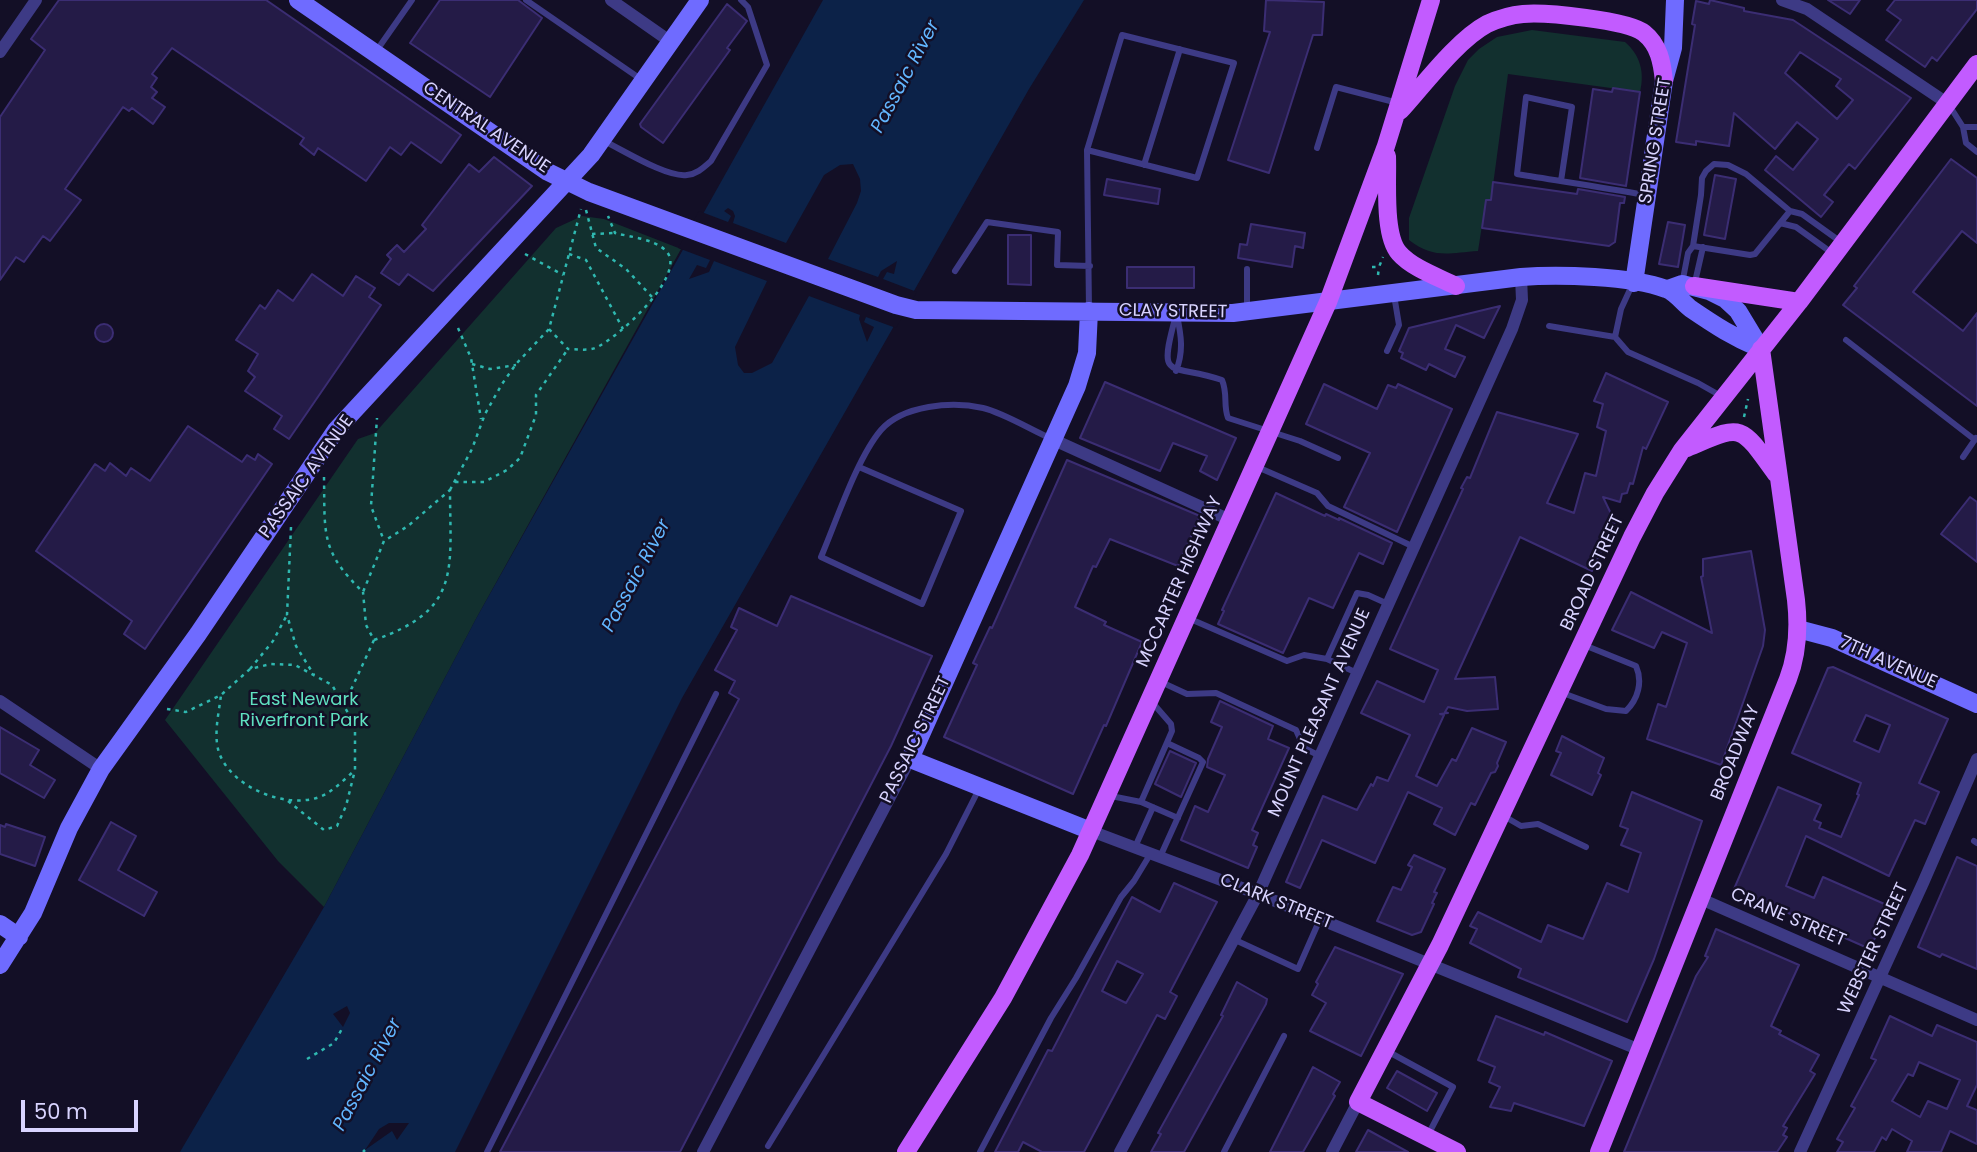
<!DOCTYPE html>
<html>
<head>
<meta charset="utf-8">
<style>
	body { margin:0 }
	#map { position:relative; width:1977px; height:1152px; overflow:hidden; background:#130f26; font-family:Poppins,sans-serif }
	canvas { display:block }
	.scale { position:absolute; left:21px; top:1100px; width:117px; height:32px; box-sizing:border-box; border:4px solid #d9d4ff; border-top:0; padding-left:9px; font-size:21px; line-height:24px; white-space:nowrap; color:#d9d4ff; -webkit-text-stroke:5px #130f26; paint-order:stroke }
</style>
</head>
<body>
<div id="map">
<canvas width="1977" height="1152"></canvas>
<div class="scale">50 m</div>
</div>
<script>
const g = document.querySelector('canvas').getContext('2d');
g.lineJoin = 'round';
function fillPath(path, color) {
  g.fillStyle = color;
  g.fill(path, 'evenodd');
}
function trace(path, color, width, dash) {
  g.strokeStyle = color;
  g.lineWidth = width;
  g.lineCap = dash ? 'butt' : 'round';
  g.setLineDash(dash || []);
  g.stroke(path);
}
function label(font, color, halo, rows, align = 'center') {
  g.font = font + ' Poppins,sans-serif';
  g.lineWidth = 5;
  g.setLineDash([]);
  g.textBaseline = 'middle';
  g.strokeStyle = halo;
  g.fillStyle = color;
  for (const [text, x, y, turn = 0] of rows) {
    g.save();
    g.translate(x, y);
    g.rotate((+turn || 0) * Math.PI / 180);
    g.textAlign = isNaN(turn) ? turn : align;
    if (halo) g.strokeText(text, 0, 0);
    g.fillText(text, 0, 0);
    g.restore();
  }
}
fillPath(new Path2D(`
	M1532,30L1625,42C1640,55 1645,72 1640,92L1508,74L1491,200H1486L1478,251C1448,253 1434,259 1409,240V218L1455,86L1468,60L1479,49L1497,37Z
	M582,216L604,219L681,249L477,617L324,907L278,861L165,720L358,439L375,433L556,228Z`), '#12302f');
fillPath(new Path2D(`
	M823,0H1084L1029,89L682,698L455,1152H180L324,907L477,617Z`), '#0c2248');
fillPath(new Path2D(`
	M853,164L860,179L861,191L857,203L828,259L878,277L881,271L897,261L894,274L887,272L883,279L917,292L896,328L866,317L864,322L874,327L867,342L859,319L860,315L809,296L772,363L752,373H744L738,365L735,347L767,281L714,261L709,272L689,279L697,265L706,268L710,260L678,248L699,211L728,222L731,216L724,211L728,208L733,211L735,216L733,223L786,243L824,175L840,165Z
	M347,1006L350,1013L343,1027L333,1014Z
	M389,1123H409L397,1140L392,1131L365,1150L379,1129Z`), '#130f26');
const building = new Path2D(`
	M59,0H266L461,135L441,163L411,142L401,155L390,147L366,181L318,148L314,155L300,144L304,138L172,48L152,74L157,78L151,87L157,92L152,98L165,107L153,124L132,108L129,111L123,107L65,189L81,200L50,241L43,236L24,262L16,257L0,280V117L45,50L31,39Z
	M440,0H518L542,18L490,97L410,43Z
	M1266,0L1324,2L1322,35H1313L1269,173L1228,160L1270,32L1264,31Z
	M1710,0L1744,8V11L1793,20L1911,98L1855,169L1849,164L1824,195L1833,202L1821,217L1765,170L1776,156L1793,170L1818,139L1797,122L1775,149L1734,113L1729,146L1696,141V145L1676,142L1695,25L1692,24L1696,1L1709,4ZM1800,52L1841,79L1836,86L1853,100L1837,119L1785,73Z
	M1828,0H1860L1850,14Z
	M1895,0H1977V9L1937,61L1932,57L1925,67L1886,40L1901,20L1887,10Z
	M727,4L747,21L727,48L730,50L663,143L641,127L640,124Z
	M1613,88L1640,92L1626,186L1580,178L1593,89L1612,92Z
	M494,157L532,186L433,291L408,274L399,285L381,273L391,259L387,255L397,245L404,252L426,229L422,225L469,164L479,172Z
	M1951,159L1977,178V243L1962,231L1913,292L1963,331L1977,313V406L1843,305L1857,288L1854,286Z
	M1715,175L1736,179L1725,239L1704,235Z
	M1107,179L1160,189L1158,204L1104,195Z
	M1493,182L1577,194L1578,189L1625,197L1624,203H1620L1615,242L1609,246L1482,228L1486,200H1491Z
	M1668,222L1685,225L1678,267L1659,264Z
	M1251,224L1305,233L1303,248L1295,246L1292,267L1238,258L1240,244L1247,245Z
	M1008,235H1031V285L1008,284Z
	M1127,267H1194V288H1127Z
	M312,274L343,296L356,276L375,288L369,297L381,305L289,439L274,429L282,416L245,391L255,377L248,371L258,354L236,340L260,305L265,309L278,290L293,301Z
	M1500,306L1484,338L1456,325L1445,349L1465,357L1455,377L1429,364L1426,370L1401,358L1403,353L1399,351L1409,328Z
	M95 333a9 9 0 1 1 18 0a9 9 0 1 1-18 0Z
	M1606,373L1668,402L1646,449L1643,447L1633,484L1630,483L1627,493L1622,494L1620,502L1603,497L1615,522L1592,571L1520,537L1455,679L1495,677L1498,709L1467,711L1448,707L1445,712L1448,713L1440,714L1444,715L1416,776L1437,786L1452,759L1456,761L1472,728L1506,742L1497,763L1498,766L1495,772L1491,773L1475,805L1471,803L1455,835L1434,824L1442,808L1408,792L1375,863L1322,840L1300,888L1286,882L1323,796L1357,810L1371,784L1373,786L1377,777L1388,781L1410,735L1361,713L1377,681L1424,702L1438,670L1390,649L1463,489L1461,488L1467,477L1470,478L1497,412L1578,434L1547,503L1574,513L1585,473L1596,476L1606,431L1597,427L1603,404L1594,401Z
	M1105,382L1236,438L1217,480L1200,471L1207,456L1173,443L1160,471L1080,438Z
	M1324,384L1377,409L1388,385L1396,388L1398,384L1452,409L1397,532L1344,507L1370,453L1306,424Z
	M188,426L242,462L247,455L255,460L258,454L272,464L145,649L124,634L132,621L36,551L95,464L105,471L110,463L126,476L131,468L150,481Z
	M1067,460L1200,516L1178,566L1110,539L1096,567L1093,566L1075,607L1106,622L1104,625L1142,642L1106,726L1104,725L1073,794L944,737L977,665L973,663L990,627L992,628Z
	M1276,493L1325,516L1326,514L1339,520V518L1392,543L1383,564L1359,553L1333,608L1309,598L1283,653L1218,624L1224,611L1222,610Z
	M1970,497L1977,502V562L1941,534Z
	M1751,551L1765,630L1763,646L1721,765L1647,739L1658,704L1666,707L1687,643L1662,632L1654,648L1612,630L1631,592L1712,633L1701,577L1703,576V559Z
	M791,596L932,656L891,746L680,1152H500L739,699L729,693L735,681L715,670L737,630L731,627L739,608L777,626Z
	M1833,667L1948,719L1919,783L1939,792L1925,824L1915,820L1889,876L1806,836L1786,886L1814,898L1823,877L1889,906L1870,949L1734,889L1778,787L1821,805L1814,820L1821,823L1819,828L1841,837L1859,795L1857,794L1861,783L1792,753L1828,668ZM1866,715L1890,725L1879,752L1854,741Z
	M1220,701L1273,726L1268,739L1289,748L1252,830L1258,833L1253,845L1257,847L1248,868L1181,840L1195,806L1208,812L1225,775L1207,767L1208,759L1222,727L1211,722Z
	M0,727L39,750L30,765L55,780L44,798L0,773Z
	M1562,736L1604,758L1598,773L1601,775L1592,795L1551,775L1561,753L1556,751Z
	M1170,751L1196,763L1181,797L1155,784Z
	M1632,792L1702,821L1654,959L1627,1022L1518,977L1521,969L1470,943L1477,929L1470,926L1478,912L1541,942L1548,925L1583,939L1607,883L1628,892L1641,853L1621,845L1628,829L1620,826Z
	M111,822L136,836L118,870L157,892L144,916L79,880Z
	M6,824L45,837L35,866L0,854V825L5,827Z
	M1414,855L1445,869L1434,892L1437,893L1432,903L1434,904L1421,932L1412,935L1377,921L1393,887L1401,890L1412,867L1408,865Z
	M1957,857L1977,866V969L1942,954L1940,957L1918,947Z
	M1174,883L1217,902L1170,992L1177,996L1165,1019L1157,1015L1084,1152H1042L1023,1142L1018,1152H995L1048,1050L1052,1051L1132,897L1160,912ZM1117,961L1143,974L1126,1003L1102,991Z
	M1716,929L1799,965L1771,1026L1781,1031L1779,1034L1819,1055L1810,1071L1815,1074L1783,1126L1787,1128L1783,1135L1787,1137L1777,1152H1624L1696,976L1708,957L1705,956Z
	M1335,947L1403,974L1361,1056L1310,1031L1326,1003L1312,995L1318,984L1316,982Z
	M1237,982L1267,999L1266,1004L1184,1152H1151L1161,1134L1158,1133L1223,1016L1221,1015Z
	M1496,1016L1544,1035L1545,1032L1612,1061L1584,1126L1514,1103L1511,1111L1490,1107L1500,1087L1489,1082L1495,1067L1478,1060Z
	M1890,1016L1932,1036L1937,1025L1977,1042V1085L1967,1106L1977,1110V1144L1950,1131L1941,1152H1907L1912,1141L1892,1129L1886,1140L1882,1137L1874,1152H1837L1843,1142L1837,1139L1855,1108L1851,1106L1876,1060L1871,1058ZM1919,1062L1960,1080L1947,1109L1928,1101L1920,1117L1892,1101L1908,1074L1913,1076Z
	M1313,1067L1340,1082L1333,1094L1335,1096L1303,1152H1270Z
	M1397,1071L1437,1093L1427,1111L1387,1088Z
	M1368,1130L1408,1152H1356Z`);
fillPath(building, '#241b47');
trace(building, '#3b2d73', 2);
trace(new Path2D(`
	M586,210L596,248L626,269L653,298
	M592,234L615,233
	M525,254L563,275
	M569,254L586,260L623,329
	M1372,267H1379L1383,257
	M1378,275L1379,267
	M458,328L471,358L481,419
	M549,329L568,349C576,349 588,351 595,348C616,340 689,274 666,251C655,239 630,237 615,233L608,216
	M472,364L490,369L516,365
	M1744,417L1748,399
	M324,477C325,533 320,551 363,592L384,541L371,506L377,418
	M455,482H484L507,470L520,458L536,415V395L568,349
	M450,490L472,449L485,414L502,384L516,364L549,329L581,209
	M291,527L287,615L296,646L314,675
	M374,640C462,610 450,569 450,490L408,526L384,541
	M250,669L273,641L287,615
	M344,705L374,640L366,625L363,592
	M167,709L186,712L221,695L250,669L271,664L295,665L332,685L355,725V770C346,778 336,788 326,794C292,813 228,788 218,749C214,732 219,712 221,695
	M288,801L324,830L337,826L346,806L355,770
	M307,1059L334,1043L343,1027
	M363,1152L365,1150`), '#2fb8b0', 2.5, [3.5, 5]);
trace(new Path2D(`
	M526,0L642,80
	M1122,35L1234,63L1197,178L1087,150Z
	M377,50L412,0
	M1949,105L1963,127L1966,143L1977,152
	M1963,127H1977
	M604,141C623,150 667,178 687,175C697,174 703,168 711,161L767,65L748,7L741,0
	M1317,148L1336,87L1398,103
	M1087,150L1089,309
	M1144,165L1180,49
	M1561,181L1572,107L1526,97L1517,174C1559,181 1602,187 1645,195
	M1780,223L1796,227L1832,253
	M1693,246L1750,255L1755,254L1790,211
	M1247,269V310
	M955,271L987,222L1058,232L1057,265L1090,266
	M1695,282L1703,247
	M1682,284L1688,253L1693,246L1701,195L1702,178L1706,171L1714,164L1728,165L1746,174L1790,211L1802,214L1841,242
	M1176,315C1157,384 1169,362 1222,380C1228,394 1223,405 1228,418L1300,441L1338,458
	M1549,326L1615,337L1628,352L1698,383L1721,396
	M1615,337L1621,309L1633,283
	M1846,340L1975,440
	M1387,351L1399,325L1394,295
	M1176,371C1184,351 1181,335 1177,315
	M1963,457L1976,438
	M1255,466L1317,493L1328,506L1414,547
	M859,467L961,511L922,604L821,557C836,522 857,458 881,430C903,405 952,401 983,408C1004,413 1031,430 1052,439
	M1188,618L1287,661L1304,655L1327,659L1357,593L1368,595L1388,604
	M1327,659L1357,673
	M1161,682L1187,694L1216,693L1296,730L1304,748L1320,756
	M1560,692L1606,709L1626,711C1638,699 1643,682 1636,666L1584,645
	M1111,796L1141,802L1178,818
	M1141,802L1172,731L1171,724L1151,701
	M1502,815L1521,826L1538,824L1586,847
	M1974,841L1977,843
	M1135,847L1153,807
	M1160,857L1203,762L1199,758L1167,743
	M1233,939L1298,969L1320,919
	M1387,1051L1453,1087L1428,1135
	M768,1146L946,854L979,789
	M487,1152L716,694
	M980,1152L1051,1018L1076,978L1121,897L1134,881L1151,853
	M1224,1152L1284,1036`), '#3d3a85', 6);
trace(new Path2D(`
	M611,0L671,42
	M1782,0L1807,9L1947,103
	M0,52L36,0
	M1054,440L1230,520
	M0,701L101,769
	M1091,831L1258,894L1640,1050
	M1701,899L1977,1020
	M703,1152L910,759
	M1120,1152L1258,894L1512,329L1522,300L1521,277
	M1332,1152L1358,1102
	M1800,1152L1923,883L1977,759`), '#3d3a85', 12);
trace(new Path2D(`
	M298,0L548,172L589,192L896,305L916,310L1233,313L1521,277C1558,274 1632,276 1666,289C1675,292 1683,303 1691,309C1716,326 1733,337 1761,349
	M1634,283L1664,81L1673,48L1675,0
	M1668,289L1682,284L1709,291L1725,299L1738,311L1761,349
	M1089,311L1087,353L1077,386L910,759L1091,831
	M1798,629L1832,638L1977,704
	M0,924L19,937
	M0,965L33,913L69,828L101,769L198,634L336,430L591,155L700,0`), '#6f6bff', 18);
trace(new Path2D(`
	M1400,111C1423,86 1457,40 1487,24C1498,19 1511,15 1523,14C1545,12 1628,20 1644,33C1659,45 1662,62 1664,81
	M1387,156C1388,180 1383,235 1399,253C1412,268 1438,277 1456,286
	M1694,286L1799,302
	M1684,449C1743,425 1738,421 1776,474
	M906,1152L1003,998L1080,855L1328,302L1386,146L1431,0
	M1457,1152L1358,1102L1440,945L1632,537L1655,493L1682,450L1799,302L1977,64
	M1599,1152L1788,679C1798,653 1799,627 1796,600L1761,349`), '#c25bff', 18);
label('18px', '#d9d4ff', '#130f26', [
	["CENTRAL AVENUE",486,128,34],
	["SPRING STREET",1656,141,-81],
	["CLAY STREET",1173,312,1],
	["PASSAIC AVENUE",307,477,-54],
	["BROAD STREET",1593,573,-65],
	["MCCARTER HIGHWAY",1180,582,-66],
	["7TH AVENUE",1888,663,24],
	["MOUNT PLEASANT AVENUE",1320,713,-66],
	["PASSAIC STREET",916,740,-64],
	["BROADWAY",1736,753,-68],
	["CLARK STREET",1276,902,22],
	["CRANE STREET",1788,918,23],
	["WEBSTER STREET",1874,949,-65]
]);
label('18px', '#5fe0c0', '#130f26', [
	["East Newark",304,700],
	["Riverfront Park",304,721]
]);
label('italic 19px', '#62b6ff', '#130f26', [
	["Passaic River",906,77,-62],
	["Passaic River",637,576,-62],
	["Passaic River",368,1075,-62]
]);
</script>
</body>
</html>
